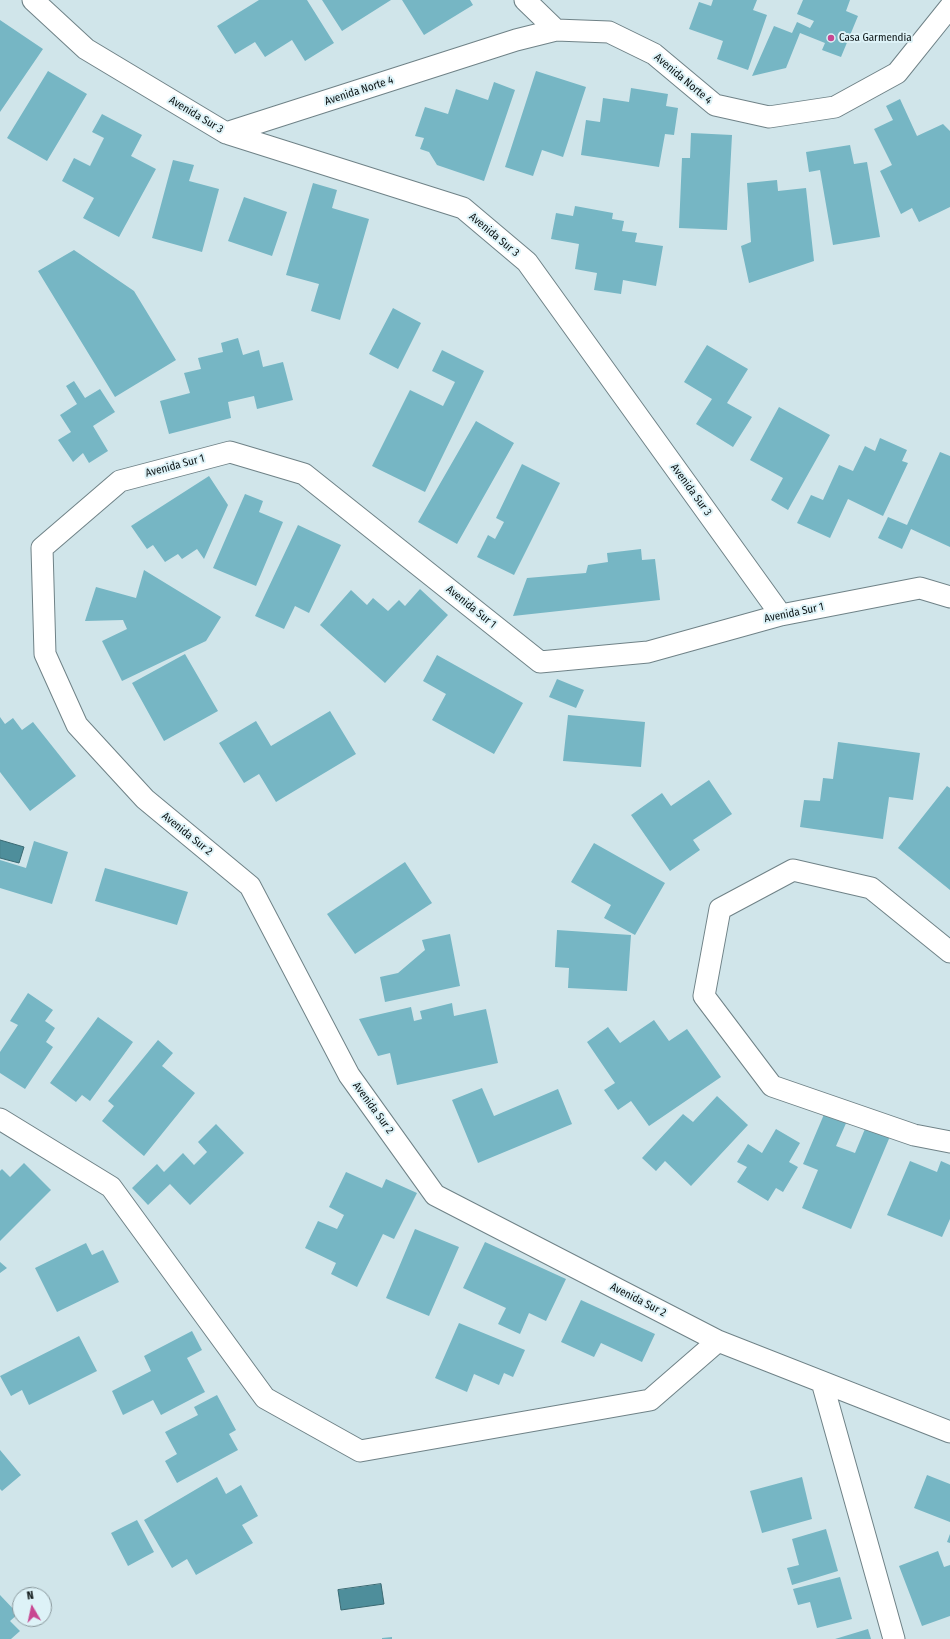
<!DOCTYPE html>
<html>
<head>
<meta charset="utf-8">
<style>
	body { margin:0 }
	#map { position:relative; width:950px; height:1639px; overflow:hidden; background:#d0e5ea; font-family:"Fira Sans Condensed",sans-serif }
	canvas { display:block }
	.north { position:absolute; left:12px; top:1587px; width:40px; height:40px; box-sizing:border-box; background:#ddf2f7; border:1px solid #89989c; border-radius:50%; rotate:351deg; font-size:11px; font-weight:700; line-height:16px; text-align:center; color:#0a1213 }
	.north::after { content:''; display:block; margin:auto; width:14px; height:18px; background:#c84792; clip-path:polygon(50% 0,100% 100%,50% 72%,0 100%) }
</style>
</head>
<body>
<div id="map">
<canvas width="950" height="1639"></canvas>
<div class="north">N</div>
</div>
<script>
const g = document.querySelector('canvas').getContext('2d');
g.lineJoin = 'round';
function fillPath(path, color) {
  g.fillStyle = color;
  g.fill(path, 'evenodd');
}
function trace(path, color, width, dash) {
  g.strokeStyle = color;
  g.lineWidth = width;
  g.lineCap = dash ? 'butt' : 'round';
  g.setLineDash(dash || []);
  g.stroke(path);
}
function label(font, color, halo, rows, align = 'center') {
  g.font = font + ' "Fira Sans Condensed",sans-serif';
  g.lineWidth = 4;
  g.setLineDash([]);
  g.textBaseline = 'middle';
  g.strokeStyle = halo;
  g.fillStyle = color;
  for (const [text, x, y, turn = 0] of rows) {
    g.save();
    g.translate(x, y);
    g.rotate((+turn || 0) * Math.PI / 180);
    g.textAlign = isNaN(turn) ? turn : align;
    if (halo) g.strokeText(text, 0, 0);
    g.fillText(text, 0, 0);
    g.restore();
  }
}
const water = new Path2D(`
	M0,840L24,847L19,863L0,858Z
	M381,1584L384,1604L341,1610L338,1590Z`);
fillPath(water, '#4e8e9b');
trace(water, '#3a6972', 1);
fillPath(new Path2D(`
	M259,0H307L334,43L305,61L292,40L265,57L255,42L235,54L217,26Z
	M322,0H391L342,31Z
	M402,0H470L473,5L424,35Z
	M713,0H757L753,10L767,15L748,70L717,59L723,41L689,29L699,2L711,6Z
	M803,0H850L846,11L858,16L841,57L822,50L825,43L800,33L786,68L752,76L774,26L792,33L797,22L810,28L814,21L797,14Z
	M0,20L43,49L0,112Z
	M48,71L87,94L47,161L7,138Z
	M536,71L586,87L563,157L542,150L533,176L505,167Z
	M494,82L515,90L484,181L437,165L429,152L420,149L424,138L415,136L425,107L448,114L456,89L488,100Z
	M631,88L668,94L666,106L678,108L674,135L665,134L659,167L581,155L586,120L600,122L603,98L629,102Z
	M900,99L917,136L943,124L950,131V207L919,222L912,208L901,214L880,171L892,165L874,129L893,120L886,106Z
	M102,114L142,135L131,156L156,169L119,237L83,218L94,198L62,181L74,158L90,166L104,138L92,132Z
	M691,133L732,135L727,230L679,228L682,158H690Z
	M850,145L854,164L867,162L880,237L833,245L820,170L809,172L806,152Z
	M173,160L194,165L189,181L219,189L202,252L152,238Z
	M777,180L778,191L806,188L814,261L749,283L741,246L751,242L747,183Z
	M313,183L337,190L332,208L369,219L340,320L311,311L319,284L286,275Z
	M244,197L287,212L272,256L228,241Z
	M575,206L613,213L612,219L624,221L622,231L637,233L635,242L663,246L656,286L623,280L621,294L594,290L597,273L575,269L579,244L551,239L556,213L573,216Z
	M74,250L134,291L176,360L115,397L38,271Z
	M393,308L421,323L398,369L369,354Z
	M238,338L243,355L259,350L263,367L283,362L293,400L257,409L254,396L228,402L231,418L169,434L160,401L190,393L184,373L201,369L198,358L223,352L221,343Z
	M707,345L748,369L727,403L752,417L733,447L696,424L712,399L684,382Z
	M442,350L484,371L425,492L372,466L410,390L443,406L455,382L432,371Z
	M74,381L85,398L100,389L115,412L93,426L108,451L89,463L83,453L73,462L58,440L71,432L60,415L77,404L66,386Z
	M779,407L830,435L788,510L771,500L783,478L750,460Z
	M476,421L514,443L457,544L418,522Z
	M880,438L907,450L902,461L908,463L883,516L848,499L830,538L797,523L811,495L823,500L839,465L853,471L865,446L875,451Z
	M940,452L950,456V547L911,529L902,549L878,538L888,517L907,525Z
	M522,464L560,483L514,575L477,557L488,535L495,539L504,522L496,518Z
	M209,476L228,505L204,559L197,549L182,559L178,554L165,562L153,545L147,549L131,526Z
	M245,494L263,501L259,512L283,522L256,586L213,568Z
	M298,525L341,545L309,613L295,606L284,629L255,616Z
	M641,549L642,560L655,559L660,600L513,616L527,578L586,573L588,565L608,562L607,553Z
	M144,570L221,617L206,641L122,681L102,641L127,629L123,620L85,621L96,587L136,598Z
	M420,589L448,615L385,683L320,625L351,590L367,605L373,598L388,611L399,600L405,606Z
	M185,654L218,711L164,741L132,683Z
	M437,655L523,703L494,754L432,720L446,694L423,681Z
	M557,679L584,690L576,708L549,697Z
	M330,711L356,754L276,802L259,774L244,783L219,743L256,721L271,746Z
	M568,715L645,722L641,767L563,761Z
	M0,717L5,724L13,718L22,730L33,722L76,776L30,811L0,772Z
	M838,742L920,753L913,800L889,797L883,839L800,827L804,800L820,801L823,778L833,779Z
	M709,780L732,814L693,840L700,850L670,871L631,815L662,793L671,806Z
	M947,786L950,788V890L898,848Z
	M34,841L68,852L52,904L0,888V860L26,868Z
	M594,843L665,883L635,935L604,918L611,905L571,882Z
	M405,862L432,903L355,954L327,914Z
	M105,868L188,892L177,925L95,901Z
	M557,930L631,935L627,991L568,988L569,968L555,967Z
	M450,934L460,986L385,1002L380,977L398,973L425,950L422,940Z
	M28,993L53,1010L45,1021L55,1028L46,1042L53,1047L25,1089L0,1073V1052L18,1025L10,1021Z
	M452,1003L454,1016L486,1009L498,1063L397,1085L390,1053L378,1056L359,1019L411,1007L414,1021L422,1019L420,1011Z
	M98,1017L133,1042L90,1101L82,1095L76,1102L50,1083Z
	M654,1020L669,1041L687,1029L721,1077L649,1126L631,1101L618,1110L604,1090L615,1083L587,1042L608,1027L620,1043Z
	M158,1040L173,1053L162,1066L195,1093L144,1156L102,1121L114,1106L108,1101Z
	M482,1088L494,1116L558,1089L572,1124L478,1163L452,1100Z
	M717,1096L748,1125L691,1186L665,1161L656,1171L642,1158L683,1114L693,1122Z
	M825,1112L847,1121L836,1146L855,1153L867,1124L891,1134L851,1229L802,1208L818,1170L803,1164Z
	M216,1124L244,1153L190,1205L170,1184L148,1205L132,1188L157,1164L164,1172L183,1153L194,1165L207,1152L198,1142Z
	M776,1129L800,1143L789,1162L798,1167L783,1192L776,1188L768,1201L737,1182L747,1167L737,1162L748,1144L762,1153Z
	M910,1161L937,1172L941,1161L950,1165V1219L942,1237L887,1215Z
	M24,1163L51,1190L0,1241V1171L2,1169L10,1177Z
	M346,1172L382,1188L386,1179L417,1193L394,1239L383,1234L357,1287L331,1274L336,1263L305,1248L318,1221L337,1229L344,1215L329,1207Z
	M415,1229L459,1247L429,1316L386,1298Z
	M485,1242L566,1279L546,1321L529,1313L520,1334L498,1324L506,1308L463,1288Z
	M86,1243L92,1255L103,1250L119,1282L57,1312L35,1268Z
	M0,1262L7,1268L0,1273Z
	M581,1300L655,1334L642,1362L601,1343L594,1357L561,1342Z
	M459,1323L525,1350L513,1377L504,1373L499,1385L474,1374L467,1392L435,1378Z
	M192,1331L202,1350L187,1358L205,1392L161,1415L153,1400L123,1415L112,1391L151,1371L144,1356Z
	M79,1336L97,1371L29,1405L22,1390L11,1396L0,1376Z
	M217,1395L236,1430L229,1434L238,1450L177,1483L165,1461L177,1454L165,1432L198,1415L194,1407Z
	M0,1450L21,1475L2,1491L0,1489Z
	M927,1475L950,1484V1522L914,1508Z
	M217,1477L226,1494L241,1485L258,1516L242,1525L253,1543L196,1575L187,1559L172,1568L144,1520Z
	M802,1477L812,1519L762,1533L750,1491Z
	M137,1520L154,1552L128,1566L111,1533Z
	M826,1529L838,1571L792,1585L787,1568L799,1565L792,1539Z
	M950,1534V1543L947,1542Z
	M938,1551L944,1567L950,1565V1616L922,1626L899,1566Z
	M840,1577L852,1619L817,1628L810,1602L798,1605L793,1589Z
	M0,1595L18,1614L10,1621L20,1631L11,1639H0Z
	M868,1629L871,1639H835Z
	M392,1637V1639H382V1638Z`), '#76b6c4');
const minor = new Path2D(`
	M33,0L86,49L226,133L463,208L527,262L781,615
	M525,0L556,30
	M226,133L516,40L556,30L609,32L654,54L715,105L769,117L835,107L897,73L950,7
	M950,597L920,588L781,615L648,652L540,662L304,474L230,452L120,481L42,548L45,654L77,725L145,799L250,886L349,1075L435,1195L718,1341L950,1432
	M950,952L871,888L793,870L720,909L704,996L772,1086L914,1135L950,1142
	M0,1119L111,1187L265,1398L360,1451L650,1400L718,1341
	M822,1382L894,1639`);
trace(minor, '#6f8287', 23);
trace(minor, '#fff', 21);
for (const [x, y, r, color] of [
	[831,38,4,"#c84792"]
]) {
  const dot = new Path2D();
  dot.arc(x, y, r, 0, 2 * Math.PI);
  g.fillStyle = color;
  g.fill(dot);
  trace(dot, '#ddf2f7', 1.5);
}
label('11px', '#0a1213', '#ddf2f7', [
	["Casa Garmendia",839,38]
], 'left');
label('11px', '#0a1213', '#ddf2f7', [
	["Avenida Norte 4",683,79,40],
	["Avenida Norte 4",359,91,-18],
	["Avenida Sur 3",196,115,31],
	["Avenida Sur 3",494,235,40],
	["Avenida Sur 1",175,466,-15],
	["Avenida Sur 3",691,490,54],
	["Avenida Sur 1",471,607,39],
	["Avenida Sur 1",794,613,-12],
	["Avenida Sur 2",187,834,39],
	["Avenida Sur 2",373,1108,54],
	["Avenida Sur 2",638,1300,27]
]);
</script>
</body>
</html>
